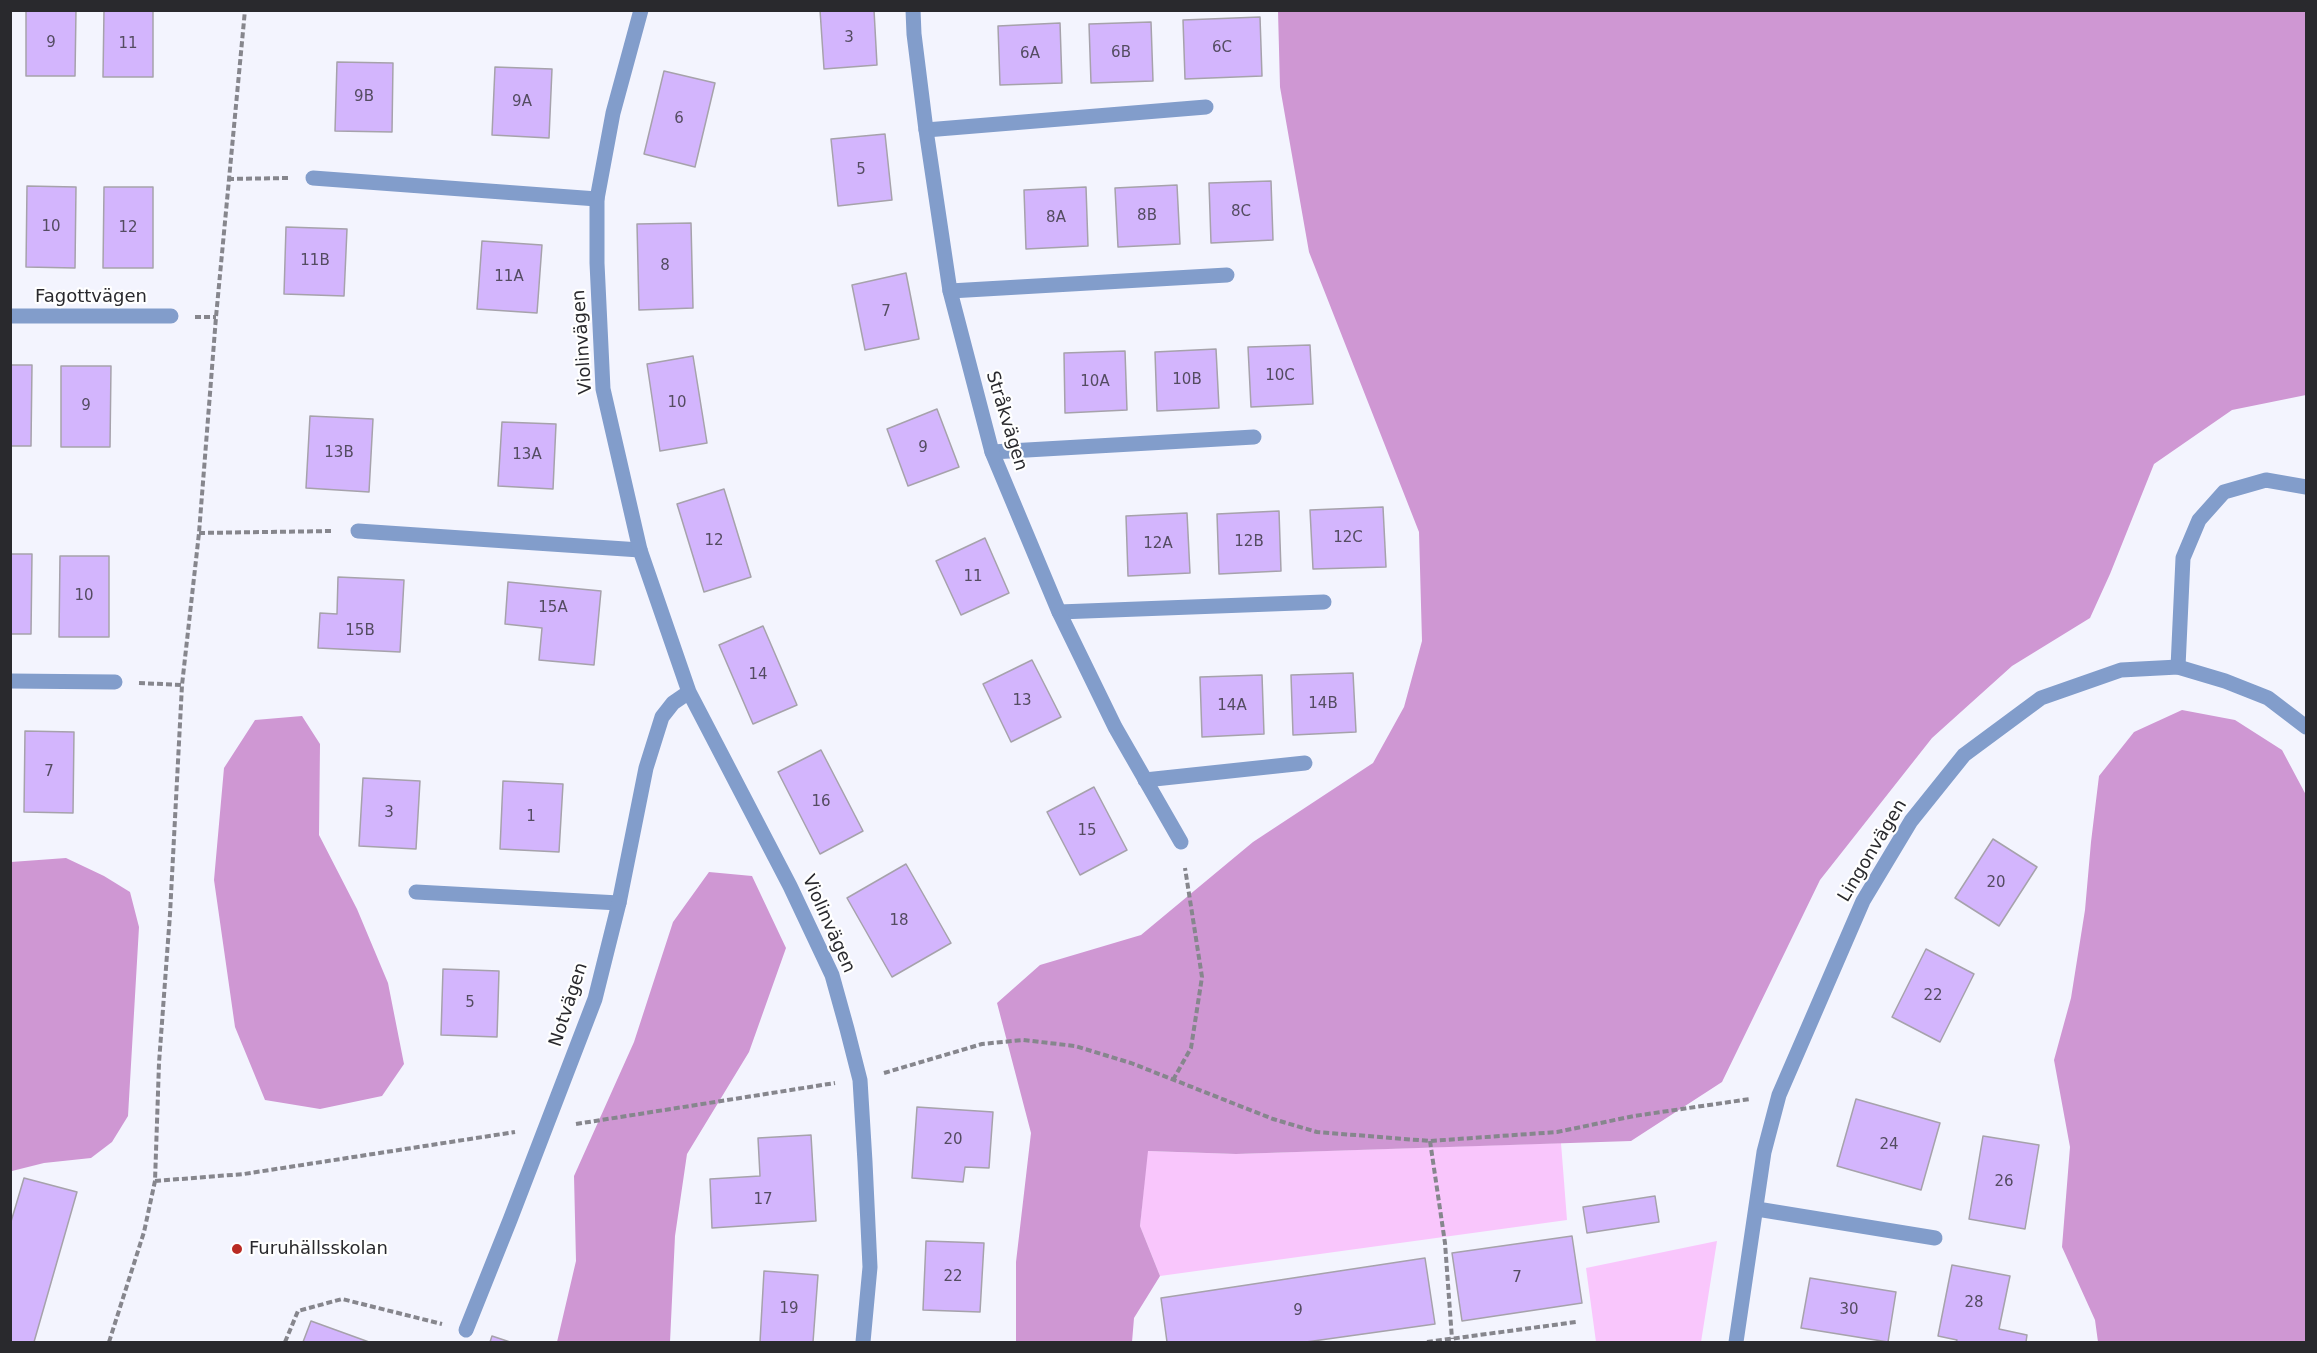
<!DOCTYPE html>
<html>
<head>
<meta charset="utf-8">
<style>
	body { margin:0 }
	#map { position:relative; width:2317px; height:1353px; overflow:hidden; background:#f3f4fe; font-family:"DejaVu Sans",sans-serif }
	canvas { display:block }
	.frame { position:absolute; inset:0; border:12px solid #29292d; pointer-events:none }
</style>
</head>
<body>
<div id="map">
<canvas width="2317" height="1353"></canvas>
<div class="frame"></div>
</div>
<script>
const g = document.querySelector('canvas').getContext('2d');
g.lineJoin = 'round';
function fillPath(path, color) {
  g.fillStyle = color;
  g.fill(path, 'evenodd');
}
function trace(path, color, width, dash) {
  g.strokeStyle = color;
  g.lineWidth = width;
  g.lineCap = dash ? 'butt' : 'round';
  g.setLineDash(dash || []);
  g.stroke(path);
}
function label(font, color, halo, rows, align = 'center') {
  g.font = font + ' "DejaVu Sans",sans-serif';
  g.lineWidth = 4.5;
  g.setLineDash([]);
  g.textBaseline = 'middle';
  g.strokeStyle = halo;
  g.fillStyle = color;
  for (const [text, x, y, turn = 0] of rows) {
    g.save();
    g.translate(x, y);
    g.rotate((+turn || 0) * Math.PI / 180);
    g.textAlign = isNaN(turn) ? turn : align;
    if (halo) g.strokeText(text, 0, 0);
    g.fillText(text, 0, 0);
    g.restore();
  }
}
fillPath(new Path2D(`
	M1561,1143L1567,1220L1160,1276L1140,1226L1147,1151L1236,1154Z
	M1717,1241L1701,1342H1596L1586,1268Z`), '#f9c6fc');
fillPath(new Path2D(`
	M1278,11H2306V395L2232,410L2154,464L2110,574L2090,618L2012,666L1932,738L1820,880L1722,1082L1631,1141L1236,1154L1148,1151L1140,1226L1160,1276L1134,1318L1132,1342H1016V1262L1031,1133L997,1003L1040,965L1141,935L1253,842L1373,763L1404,707L1422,641L1419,532L1309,252L1280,87Z
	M2182,710L2235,720L2282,750L2306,795V1342H2098L2095,1320L2062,1247L2070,1147L2054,1060L2071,998L2085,910L2091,842L2099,776L2134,732Z
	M302,716L320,744L319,835L357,909L388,983L404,1064L382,1096L320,1109L265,1100L235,1027L214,880L224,768L255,720Z
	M66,858L104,876L130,892L139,927L128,1116L112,1142L91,1158L44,1163L12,1171L11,1177V862Z
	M709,872L752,876L786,948L749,1052L687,1154L675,1236L670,1342H557L576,1261L574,1176L634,1042L673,922Z`), '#cf97d3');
const building = new Path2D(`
	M26,10H76L75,76H26Z
	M104,10H153V77H103Z
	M820,10H874L877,65L824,69Z
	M1260,17L1262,76L1185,79L1183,20Z
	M1151,22L1153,81L1091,83L1089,24Z
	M1060,23L1062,83L1000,85L998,26Z
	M337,62L393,63L392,132L335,131Z
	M495,67L552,69L549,138L492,135Z
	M664,71L715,83L695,167L644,154Z
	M885,134L892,200L838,206L831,139Z
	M1271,181L1273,240L1211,243L1209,183Z
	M1177,185L1180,244L1118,247L1115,188Z
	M27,186L76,187L75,268L26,267Z
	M104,187H153V268H103Z
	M1086,187L1088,246L1026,249L1024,190Z
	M691,223L693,308L639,310L637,224Z
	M286,227L347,229L344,296L284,294Z
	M482,241L542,245L537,313L477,309Z
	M906,273L919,339L865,350L852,285Z
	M1310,345L1313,404L1251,407L1248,347Z
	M1216,349L1219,408L1157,411L1155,352Z
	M1125,351L1127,410L1065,413L1064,353Z
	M693,356L707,443L660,451L647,364Z
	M10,365H32L31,446H10Z
	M61,366H111L110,447H61Z
	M937,409L959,467L908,486L887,429Z
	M310,416L373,419L369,492L306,488Z
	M502,422L556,424L553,489L498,486Z
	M724,489L751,577L704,592L677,504Z
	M1383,507L1386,567L1313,569L1310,510Z
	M1279,511L1281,571L1219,574L1217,514Z
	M1187,513L1190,573L1128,576L1126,516Z
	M985,538L1009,593L961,615L936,561Z
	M10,554H32L31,634H10Z
	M60,556H109V637H59Z
	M338,577L404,580L400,652L318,648L320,613L337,614Z
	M508,582L601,591L594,665L539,660L542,628L505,624Z
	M763,626L797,705L753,724L719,645Z
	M1032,660L1061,717L1011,742L983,684Z
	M1353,673L1356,732L1293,735L1291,675Z
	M1262,675L1264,734L1202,737L1200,677Z
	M25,731L74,732L73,813L24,812Z
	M821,750L863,831L820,854L778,772Z
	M363,778L420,781L416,849L359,846Z
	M503,781L563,784L559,852L500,849Z
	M1094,787L1127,850L1080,875L1047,812Z
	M1993,839L2037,867L1999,926L1955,898Z
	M906,864L951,943L892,977L847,898Z
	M1926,949L1974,974L1940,1042L1892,1017Z
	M443,969L499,971L497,1037L441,1035Z
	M1856,1099L1940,1123L1921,1190L1837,1166Z
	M917,1107L993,1112L989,1168L965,1167L963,1182L912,1178Z
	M811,1135L816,1221L712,1228L710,1179L760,1176L758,1138Z
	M1983,1136L2039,1145L2025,1229L1969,1219Z
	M24,1178L77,1192L34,1342H10V1225Z
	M1655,1196L1659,1222L1587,1233L1583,1207Z
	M1572,1236L1582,1303L1462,1321L1452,1253Z
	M926,1241L984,1243L980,1312L923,1310Z
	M1425,1258L1435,1324L1306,1342H1167L1161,1298Z
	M1952,1265L2010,1276L1999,1329L2027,1335L2026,1342H1956L1957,1340L1938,1336Z
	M764,1271L818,1275L813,1342H760Z
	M1810,1278L1896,1292L1888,1342L1801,1328Z
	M311,1321L369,1342H303Z
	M492,1336L510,1342H490Z`);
fillPath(building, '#d3b5fd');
trace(building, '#a6a2ab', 1.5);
trace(new Path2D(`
	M228,179L288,178
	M195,317H216
	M199,533L333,531
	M139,683L182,685
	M884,1073L982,1044L1023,1040L1075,1046L1131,1063L1273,1119L1317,1132L1430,1141L1557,1132L1634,1116L1750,1099
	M1173,1080L1191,1048L1202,977L1185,868
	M576,1124L835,1083
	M1430,1141L1445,1243L1452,1339
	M155,1181L244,1174L515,1132
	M109,1342L144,1232L155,1181L159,1063L170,914L182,685L199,533L216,317L245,10
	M285,1342L298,1311L342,1299L442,1324
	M1427,1342L1576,1322`), '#86868d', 4, [6, 3]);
trace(new Path2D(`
	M926,130L1206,107
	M313,178L597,199
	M950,291L1227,275
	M992,452L1254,437
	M358,531L640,550
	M1059,612L1324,602
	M2178,667L2183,558L2199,520L2224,492L2266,480L2306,487
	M1145,780L1305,763
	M416,892L619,903
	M1757,1209L1935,1238`), '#829dcb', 15);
trace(new Path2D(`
	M641,10L613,113L597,199V263L603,389L640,550L689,692L790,886L832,975L847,1029L860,1080L865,1162L870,1267L863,1342
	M913,10L914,34L926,130L950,291L992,452L1059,612L1115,727L1181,842
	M10,316H171
	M10,681L115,682
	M466,1330L510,1220L595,999L619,903L646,768L662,717L673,703L689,692
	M1736,1342L1764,1152L1779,1095L1863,901L1911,821L1964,755L2041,698L2121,670L2178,667L2225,681L2268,698L2306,727`), '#829dcb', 15);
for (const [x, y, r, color] of [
	[237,1249,6,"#b92a23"]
]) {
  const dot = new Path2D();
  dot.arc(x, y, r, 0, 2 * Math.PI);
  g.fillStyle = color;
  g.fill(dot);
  trace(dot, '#fff', 2);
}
label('15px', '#544c61', null, [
	["3",849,38],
	["9",51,43],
	["11",128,44],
	["6C",1222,48],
	["6B",1121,53],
	["6A",1030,54],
	["9B",364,97],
	["9A",522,102],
	["6",679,119],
	["5",861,170],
	["8C",1241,212],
	["8B",1147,216],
	["8A",1056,218],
	["10",51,227],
	["12",128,228],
	["11B",315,261],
	["8",665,266],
	["11A",509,277],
	["7",886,312],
	["10C",1280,376],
	["10B",1187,380],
	["10A",1095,382],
	["10",677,403],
	["9",86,406],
	["9",923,448],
	["13B",339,453],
	["13A",527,455],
	["12C",1348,538],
	["12",714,541],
	["12B",1249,542],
	["12A",1158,544],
	["11",973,577],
	["10",84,596],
	["15A",553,608],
	["15B",360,631],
	["14",758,675],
	["13",1022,701],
	["14B",1323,704],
	["14A",1232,706],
	["7",49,772],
	["16",821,802],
	["3",389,813],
	["1",531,817],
	["15",1087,831],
	["20",1996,883],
	["18",899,921],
	["22",1933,996],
	["5",470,1003],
	["20",953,1140],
	["24",1889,1145],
	["26",2004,1182],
	["17",763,1200],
	["22",953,1277],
	["7",1517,1278],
	["28",1974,1303],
	["19",789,1309],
	["30",1849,1310],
	["9",1298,1311]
]);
label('18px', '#29292d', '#fff', [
	["Fagottvägen",91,297],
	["Violinvägen",583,342,-94],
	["Stråkvägen",1006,421,73],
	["Lingonvägen",1873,851,-59],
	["Violinvägen",828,924,66],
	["Notvägen",569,1005,-72]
]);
label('18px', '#29292d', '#fff', [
	["Furuhällsskolan",249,1249]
], 'left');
</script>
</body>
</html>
